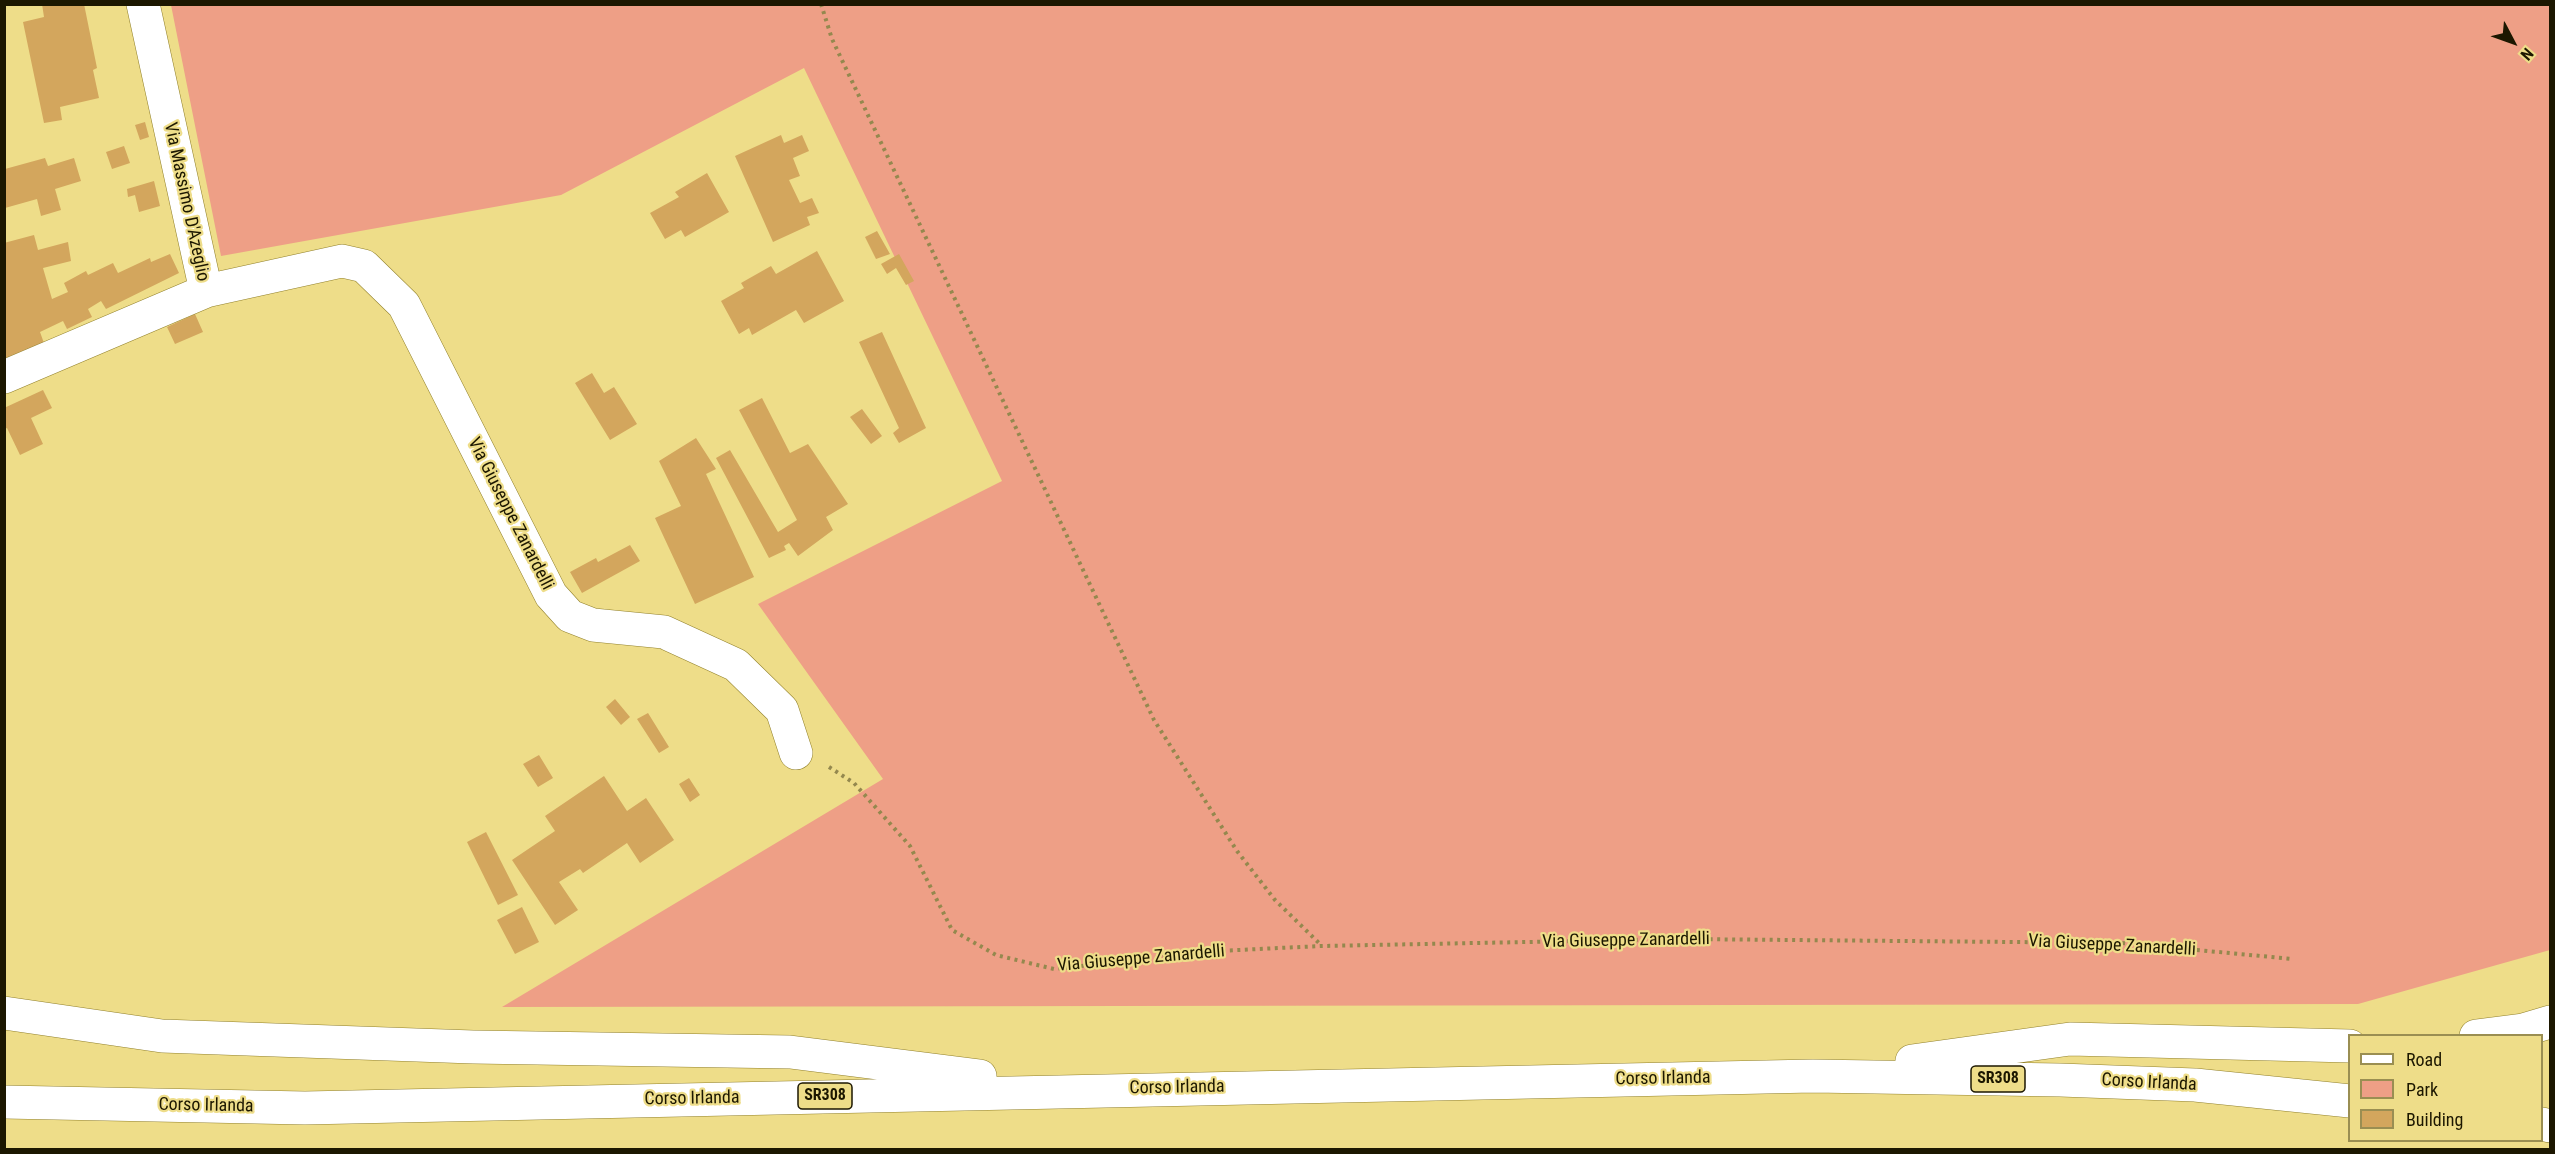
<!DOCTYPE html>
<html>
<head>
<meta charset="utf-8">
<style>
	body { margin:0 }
	#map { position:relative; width:2555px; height:1154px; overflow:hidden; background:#eedd89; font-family:"Roboto Condensed",sans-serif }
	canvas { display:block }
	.frame { position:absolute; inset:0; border:6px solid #1c1700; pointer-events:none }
	.legend { position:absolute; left:2348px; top:1034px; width:195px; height:108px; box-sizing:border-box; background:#eedd89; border:2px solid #9a8e52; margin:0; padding:8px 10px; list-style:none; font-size:18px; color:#1c1700 }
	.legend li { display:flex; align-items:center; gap:12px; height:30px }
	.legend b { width:30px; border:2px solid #9a8e52 }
	.north { position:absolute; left:2483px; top:12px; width:60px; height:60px; -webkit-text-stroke:4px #eedd89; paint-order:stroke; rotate:131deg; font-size:16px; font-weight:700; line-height:24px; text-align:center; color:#1c1700 }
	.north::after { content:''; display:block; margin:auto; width:21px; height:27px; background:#1c1700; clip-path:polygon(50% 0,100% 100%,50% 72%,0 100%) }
</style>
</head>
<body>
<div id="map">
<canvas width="2555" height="1154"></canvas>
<div class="frame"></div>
<ul class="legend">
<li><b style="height:8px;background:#fff"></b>Road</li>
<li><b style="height:16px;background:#ee9f86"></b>Park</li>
<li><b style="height:16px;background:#d3a65d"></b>Building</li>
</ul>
<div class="north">N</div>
</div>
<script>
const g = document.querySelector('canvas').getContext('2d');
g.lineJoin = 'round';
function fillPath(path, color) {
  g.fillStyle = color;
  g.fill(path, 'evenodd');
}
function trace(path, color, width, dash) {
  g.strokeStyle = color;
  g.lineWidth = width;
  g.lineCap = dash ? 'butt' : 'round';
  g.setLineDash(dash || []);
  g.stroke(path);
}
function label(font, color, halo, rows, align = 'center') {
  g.font = font + ' "Roboto Condensed",sans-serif';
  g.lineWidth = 4.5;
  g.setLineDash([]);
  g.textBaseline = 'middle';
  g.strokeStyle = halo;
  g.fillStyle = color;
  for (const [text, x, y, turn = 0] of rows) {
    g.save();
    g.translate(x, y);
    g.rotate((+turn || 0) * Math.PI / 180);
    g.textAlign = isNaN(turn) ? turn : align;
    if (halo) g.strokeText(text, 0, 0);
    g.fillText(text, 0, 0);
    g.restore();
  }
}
fillPath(new Path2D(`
	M171,5H2550V950L2358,1004L502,1007L883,779L758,604L1002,481L804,68L561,195L221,256Z`), '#ee9f86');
fillPath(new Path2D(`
	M42,4H84L97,68L93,70L99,98L60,107L62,120L44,123L23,22L44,17Z
	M145,122L149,137L140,140L135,125Z
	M781,135L784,143L802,135L809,151L793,158L800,176L789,180L800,203L812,198L819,213L807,217L810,225L773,242L735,156Z
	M124,146L130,163L112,169L106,152Z
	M45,158L48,166L74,158L81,181L55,189L61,210L41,216L37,199L5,208V169Z
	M707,173L729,212L685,237L681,230L665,239L650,213L679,197L675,192Z
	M154,181L160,206L139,212L135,195L128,197L127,189Z
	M877,231L890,254L876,259L865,237Z
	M34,235L38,250L68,242L71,261L43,268L52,299L68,292L64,283L86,271L88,275L113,263L118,273L150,258L151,262L170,254L179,273L106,309L101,301L88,309L92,317L67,329L63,321L40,332L45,346L4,362V243Z
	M817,251L844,301L804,323L796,310L752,335L749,328L739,334L721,301L744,288L741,283L771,266L776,274Z
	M899,254L914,281L906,285L896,268L887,274L881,264Z
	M195,314L203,332L175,344L167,327Z
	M882,332L926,428L899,443L893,433L899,428L859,342Z
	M592,373L604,393L614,387L637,424L610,440L575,383Z
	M43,390L52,408L31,418L43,444L20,455L7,428L4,429V408Z
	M762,398L790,453L808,444L848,504L826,517L833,530L798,556L789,543L784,546L786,550L769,558L716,458L730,450L778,532L797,520L739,410Z
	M862,409L882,436L871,444L850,417Z
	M696,438L716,469L706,474L754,577L695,604L655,518L681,506L659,461Z
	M630,545L640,561L582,593L570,572L596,558L598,562Z
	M615,699L630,717L621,725L606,707Z
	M648,713L669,747L659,753L637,719Z
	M539,755L553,778L538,787L523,764Z
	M604,776L627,811L646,798L674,840L640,863L627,843L583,873L580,869L559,882L578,910L555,925L512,860L555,831L545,816Z
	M689,778L700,795L690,802L679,784Z
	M486,832L518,895L498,905L467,842Z
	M522,907L539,942L515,954L497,920Z`), '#d3a65d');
const minor = new Path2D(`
	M143,4L206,291
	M4,377L206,291L342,261L364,266L404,305L551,595L570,616L593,625L664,632L736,665L782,710L796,753`);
const trunk = new Path2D(`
	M4,1013L162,1036L473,1047L790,1052L980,1076
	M2476,1036L2523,1030L2550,1022
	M1912,1061L2070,1039L2350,1046
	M4,1102L305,1108L1813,1076L2060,1080L2195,1085L2350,1101
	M2542,1124L2550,1126`);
trace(minor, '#92812b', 34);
trace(trunk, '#92812b', 34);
trace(new Path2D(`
	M821,4L832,39L1154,720L1237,851L1275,900L1321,945
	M829,767L854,783L910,846L952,930L996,955L1054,969L1217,951L1321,946L1682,939L2122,943L2293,959`), '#94884e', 4, [3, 4.5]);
trace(minor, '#fff', 33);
trace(trunk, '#fff', 33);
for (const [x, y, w] of [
	[1998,1079,54],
	[825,1096,54]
]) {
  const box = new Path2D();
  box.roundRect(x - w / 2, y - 13, w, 26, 4.5);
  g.fillStyle = '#eedd89';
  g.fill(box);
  trace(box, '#1c1700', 1.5);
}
label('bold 16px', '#1c1700', null, [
	["SR308",1998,1079],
	["SR308",825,1096]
]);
label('18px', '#1c1700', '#eedd89', [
	["Via Massimo D'Azeglio",186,202,78],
	["Via Giuseppe Zanardelli",510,514,63],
	["Via Giuseppe Zanardelli",1626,941,-1],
	["Via Giuseppe Zanardelli",2112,946,3],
	["Via Giuseppe Zanardelli",1141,959,-5],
	["Corso Irlanda",1663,1079,-1],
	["Corso Irlanda",2149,1083,3],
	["Corso Irlanda",1177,1088,-1],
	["Corso Irlanda",692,1099,-1],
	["Corso Irlanda",206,1106,1]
]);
</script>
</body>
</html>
